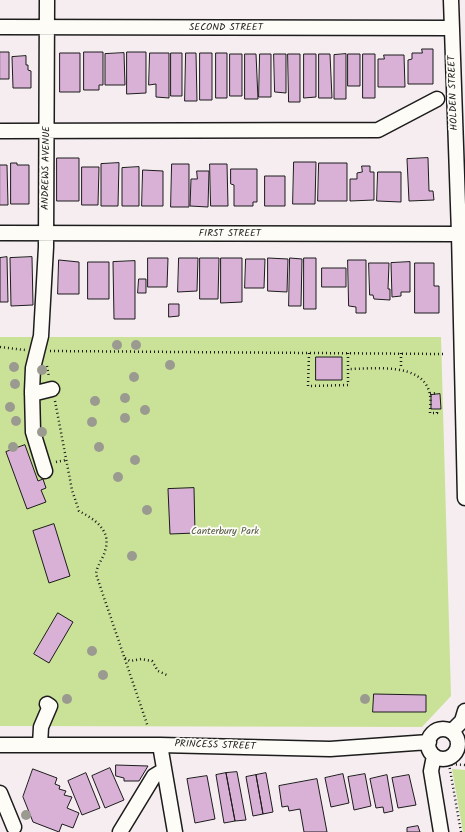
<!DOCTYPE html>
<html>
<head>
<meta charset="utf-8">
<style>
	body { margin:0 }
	canvas { display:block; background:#f6edf0 }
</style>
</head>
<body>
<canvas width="465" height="832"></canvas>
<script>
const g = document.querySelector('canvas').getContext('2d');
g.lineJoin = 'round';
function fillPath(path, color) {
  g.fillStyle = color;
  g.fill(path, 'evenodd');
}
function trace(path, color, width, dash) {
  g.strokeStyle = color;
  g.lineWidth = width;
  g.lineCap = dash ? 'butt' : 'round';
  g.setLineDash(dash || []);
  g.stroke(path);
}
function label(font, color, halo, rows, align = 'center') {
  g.font = font + ' Kalam,sans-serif';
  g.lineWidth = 3.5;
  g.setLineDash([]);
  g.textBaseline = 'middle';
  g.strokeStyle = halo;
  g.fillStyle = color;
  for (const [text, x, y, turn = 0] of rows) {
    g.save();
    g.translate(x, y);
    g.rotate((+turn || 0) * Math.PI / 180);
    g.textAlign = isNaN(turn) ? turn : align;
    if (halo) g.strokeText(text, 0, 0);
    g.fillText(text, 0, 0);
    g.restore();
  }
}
fillPath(new Path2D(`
	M0,337H441L451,696L422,727L0,726Z
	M452,769L465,770V832H463Z`), '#cae298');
const building = new Path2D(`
	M422,49H433V84H408V60L412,59V53H422Z
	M0,52H9V79H0Z
	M84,52H103V85H99V90H84Z
	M127,52H146V93L127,94Z
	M60,53H80V92H60Z
	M124,53L125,85H105V54Z
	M150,53H169V98L156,97V84L149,85Z
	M171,53H182V96H171Z
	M186,53H196L197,101H185Z
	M200,53H212V100H200Z
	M216,53H227V98H216Z
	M230,54H242V96H230Z
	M245,54H256L258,99H245Z
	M260,54H271V97H259Z
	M274,54H286V93L275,92Z
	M288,54H300V102H289Z
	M304,54H316V97L304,98Z
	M319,54H330L332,98H319Z
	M346,54V99H334V55Z
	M348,54H360V86H348Z
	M363,54H375V98H363Z
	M384,55H404L405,87H378V59H384Z
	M26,56V65H28V70L31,71V88H13L12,57Z
	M57,158H79V201H57Z
	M428,158L429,191H433L434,200L409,201L407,159Z
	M294,162H316L315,204H293Z
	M11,163H17V165H29V204H11Z
	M119,163L118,206H101V164Z
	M319,163H347V201H318Z
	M172,164H189V207H171Z
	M210,164H227L228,206H211Z
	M0,165H7L8,205H0Z
	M362,166H370V172H374V200L350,201V179H357V173L362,172Z
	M82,167H99L98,205H82Z
	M139,167V206H122V168Z
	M231,169H257V202H253V206H234V185L231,184Z
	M143,170L163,171V206H142Z
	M197,171H209L208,207L190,206L191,179H197Z
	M378,172H401V202L377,201Z
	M265,176H285V206H265Z
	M7,257L8,302H0V258Z
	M32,257L33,305L11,306L10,258Z
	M148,258H168L167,287H148Z
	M179,258H198L197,291L178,292Z
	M200,258H219L218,299H200Z
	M221,258H242V302L221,303Z
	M268,258L288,259L287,292L268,291Z
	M290,258L302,259L301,306H289Z
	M304,258H316V309H304Z
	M246,259H265L264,288H245Z
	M59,260L79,262V294H58Z
	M348,260H366V313H356V307L349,306Z
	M135,261V319H114L113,262Z
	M88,262H109V299H88Z
	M410,262V292H401V296L392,297L391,263Z
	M369,263H389L388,289H390V300L374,299L373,295H370Z
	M415,263H434V286H439V313H415Z
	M322,268H346V287H322Z
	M139,279H146V293H138Z
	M169,304H179V316L169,317Z
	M316,357H342V380H316Z
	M440,394L441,409H431V395Z
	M25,445L38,481L43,479L46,488L41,490L46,502L27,509L6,452Z
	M194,488L195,533L170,534L168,489Z
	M54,524L70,576L49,583L33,531Z
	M58,613L73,622L49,663L34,654Z
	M374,694L426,695V712H373Z
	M116,765L148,766L139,781H124V778L116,776Z
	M110,768L124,800L105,808L92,776Z
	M33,769L57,778L55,784L60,786L59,789L66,791L64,795L72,797L67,808L79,813L73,828L62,824L59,832L33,822L23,797Z
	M237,772L246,820L235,821L226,773Z
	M86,773L100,808L82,815L68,781Z
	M226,773L235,821L224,823L216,775Z
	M266,773L273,812L263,814L256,775Z
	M343,774L349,803L331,807L325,778Z
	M365,774L371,806L354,810L348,777Z
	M256,775L263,814L253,816L246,777Z
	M387,775L393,811L384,813L383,807L376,808L370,779Z
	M409,775L416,805L398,808L392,778Z
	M207,776L215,819L195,823L187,779Z
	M317,779L327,832H304L300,809L289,811L288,806L282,807L279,786Z
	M418,826L420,832H407V828Z`);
fillPath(building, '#d9b0d6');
trace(building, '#1c1c1c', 1);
const minor = new Path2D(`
	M451,0L459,234L465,498
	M0,27L452,28
	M0,131L378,130L437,99
	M0,233L459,234
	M32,394L52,389
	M45,471L33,432L32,391L33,368L41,336L46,247L47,0
	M428 744a15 15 0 1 1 30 0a15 15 0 1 1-30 0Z
	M452,731L462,721L465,711
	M0,745H160L330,749L429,742
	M40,745L41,727L50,706L47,704
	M160,745L175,832
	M434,756L431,771L441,832
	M0,793L14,827
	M120,832L154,776L164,770`);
trace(minor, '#1c1c1c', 17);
trace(new Path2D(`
	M0,347L25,350
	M50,351L443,354
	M309,353L308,386L348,385V369C372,369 424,361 430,395C431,400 430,407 430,413H437V409
	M348,353V369
	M401,353V369
	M47,366L49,377
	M430,394L436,393
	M55,401L72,490L79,511C94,519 112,530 105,551C103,559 97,565 96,574L148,727
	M56,462L66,460
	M125,658L130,661L141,659L152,661L158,671L169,676
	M461,832L449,764L465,765`), '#1c1c1c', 2.5, [1, 3]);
trace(minor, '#fdfcf7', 14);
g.fillStyle = '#9b9a90';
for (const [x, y] of [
	[117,345],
	[136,345],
	[170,365],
	[14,367],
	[42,370],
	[134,377],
	[15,384],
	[125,398],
	[95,401],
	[10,407],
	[145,410],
	[125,418],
	[16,421],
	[92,422],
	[42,432],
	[13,447],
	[99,447],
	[135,460],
	[118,477],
	[147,510],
	[132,556],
	[92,651],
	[103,675],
	[67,699],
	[365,699],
	[26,815]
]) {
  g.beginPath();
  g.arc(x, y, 5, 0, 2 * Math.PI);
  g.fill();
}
label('10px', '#1c1c1c', '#fdfcf7', [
	["SECOND STREET",226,28],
	["HOLDEN STREET",454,93,-92],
	["ANDREWS AVENUE",47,168,-89],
	["FIRST STREET",230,234],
	["PRINCESS STREET",215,746,2]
]);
label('10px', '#505741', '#fdfcf7', [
	["Canterbury Park",225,532]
]);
</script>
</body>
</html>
